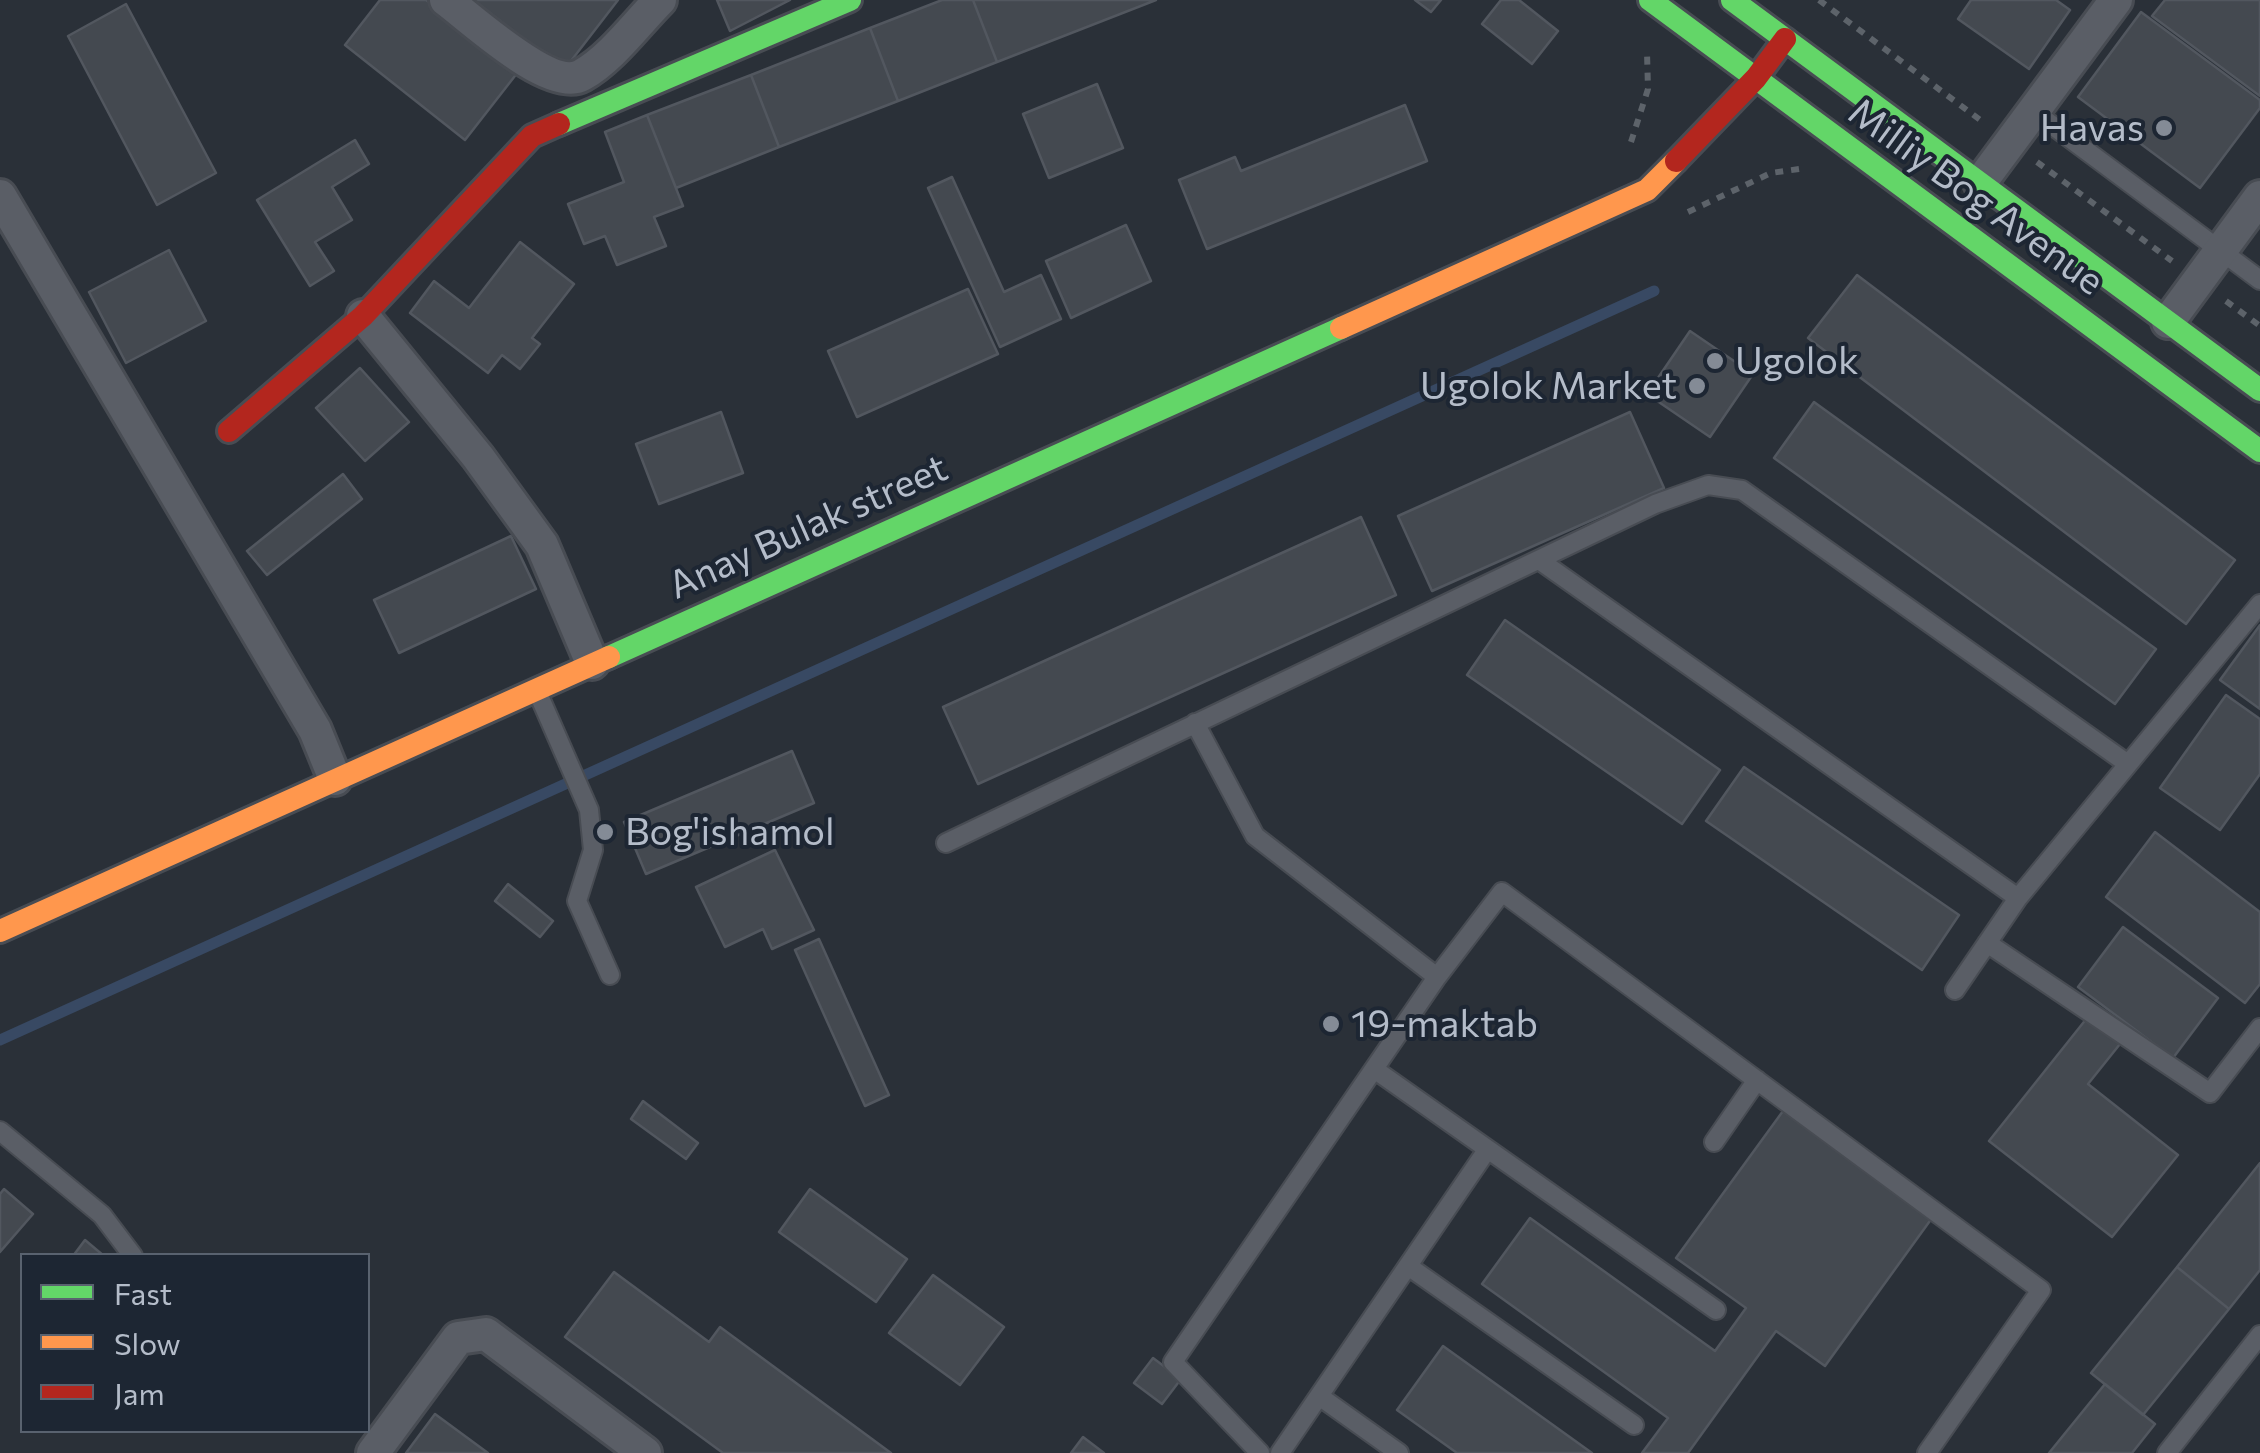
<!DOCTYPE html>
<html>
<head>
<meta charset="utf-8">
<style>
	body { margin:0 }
	#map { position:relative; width:2260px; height:1453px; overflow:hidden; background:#2a3038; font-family:Commissioner,sans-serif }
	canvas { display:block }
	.legend { position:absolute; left:20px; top:1253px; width:350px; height:180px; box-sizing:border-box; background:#1d2633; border:2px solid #59626f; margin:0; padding:12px 18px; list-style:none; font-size:30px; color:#b4bcc9 }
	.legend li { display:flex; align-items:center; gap:20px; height:50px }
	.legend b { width:50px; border:2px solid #59626f }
</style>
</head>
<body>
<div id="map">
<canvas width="2260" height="1453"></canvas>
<ul class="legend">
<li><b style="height:12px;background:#63d668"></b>Fast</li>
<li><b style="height:12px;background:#ff974d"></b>Slow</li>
<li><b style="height:12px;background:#b3261e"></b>Jam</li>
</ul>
</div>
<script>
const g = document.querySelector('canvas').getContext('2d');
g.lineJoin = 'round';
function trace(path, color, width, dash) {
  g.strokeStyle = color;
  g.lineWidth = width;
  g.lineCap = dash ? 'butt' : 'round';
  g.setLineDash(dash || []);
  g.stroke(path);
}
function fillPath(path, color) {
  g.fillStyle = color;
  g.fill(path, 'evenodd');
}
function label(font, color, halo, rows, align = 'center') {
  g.font = font + ' Commissioner,sans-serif';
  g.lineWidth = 8;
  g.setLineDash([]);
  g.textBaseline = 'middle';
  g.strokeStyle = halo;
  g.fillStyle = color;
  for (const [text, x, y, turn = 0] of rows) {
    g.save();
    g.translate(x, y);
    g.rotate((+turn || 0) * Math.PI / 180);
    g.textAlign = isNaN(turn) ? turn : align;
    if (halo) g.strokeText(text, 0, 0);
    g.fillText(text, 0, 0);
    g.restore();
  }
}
trace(new Path2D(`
	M0,1040L1654,291`), '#384963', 11);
const building = new Path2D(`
	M380,0H426L518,72L465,140L345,45Z
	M473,0H618L564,70Z
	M717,0H790L730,31Z
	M942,0H973L997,62L898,101L870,28Z
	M973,0H1156L997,62Z
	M1415,0H1441L1431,12Z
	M1501,0H1519L1558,31L1532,64L1482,24Z
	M1971,0H2056L2070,10L2029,69L1958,19Z
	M2165,0H2260V96L2152,16Z
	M126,4L216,173L157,205L68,36Z
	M2141,12L2260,100V108L2200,188L2078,97Z
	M870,28L898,101L779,147L751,75Z
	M751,75L779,147L676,188L647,115Z
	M1097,84L1123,148L1049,178L1023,114Z
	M1405,105L1427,161L1207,249L1179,180L1235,157L1241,171Z
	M647,115L683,206L654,217L666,246L617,265L605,236L584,244L568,204L624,182L605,132Z
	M355,140L369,164L332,187L352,220L315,242L334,271L310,286L257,200Z
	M952,177L1004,292L1041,275L1061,319L1000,347L928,188Z
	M1126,225L1151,281L1071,318L1046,261Z
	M520,242L574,284L532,338L540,344L520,369L502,355L488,373L410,313L434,281L469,308Z
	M169,250L206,321L126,363L89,292Z
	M1857,275L2235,560L2186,624L1808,338Z
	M968,289L998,354L857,417L828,351Z
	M1690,331L1753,374L1710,437L1647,394Z
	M360,368L409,422L365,461L316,408Z
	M1814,402L2156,649L2115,704L1774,458Z
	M721,412L743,473L659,504L636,444Z
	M1630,412L1664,488L1432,591L1398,516Z
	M343,474L362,499L267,575L247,551Z
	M1361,517L1396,595L978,784L943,707Z
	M511,536L536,589L399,653L374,600Z
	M1505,620L1720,770L1682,824L1467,675Z
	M2260,625V709L2220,680Z
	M2226,695L2260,719V774L2220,830L2160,788Z
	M792,751L814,803L646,874L624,822Z
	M1744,767L1959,915L1922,970L1706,821Z
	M2155,832L2260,912V984L2245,1003L2106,897Z
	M775,850L814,930L772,949L763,929L725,947L696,887Z
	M508,884L553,921L540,937L495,901Z
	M2123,927L2218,998L2173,1058L2078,987Z
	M819,939L889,1095L865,1106L795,950Z
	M2087,1018L2120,1044L2088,1084L2178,1155L2112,1237L1989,1141Z
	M643,1101L698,1143L686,1159L631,1119Z
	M1783,1111L1932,1218L1825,1366L1776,1331L1688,1453H1642L1668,1418L1482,1284L1530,1218L1715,1351L1746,1308L1676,1258Z
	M2260,1163V1270L2229,1309L2177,1267Z
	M4,1189L33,1214L0,1252V1194Z
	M810,1189L907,1259L876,1302L779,1232Z
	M85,1240L104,1256H73Z
	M2177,1267L2229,1309L2143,1415L2091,1373Z
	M614,1272L709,1342L720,1327L891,1453H723L565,1337Z
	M933,1275L1004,1327L960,1385L889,1333Z
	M1443,1346L1592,1453H1457L1397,1410Z
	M1153,1358L1181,1379L1162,1404L1134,1383Z
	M2105,1384L2155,1424L2132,1453H2049Z
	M435,1414L488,1453H406Z
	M1083,1437L1104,1453H1071Z`);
fillPath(building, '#444950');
trace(building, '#52575f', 2.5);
const lane = new Path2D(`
	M2033,111L2260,280
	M1539,560L2018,898
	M537,691L589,810L593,850L577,901L610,975
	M1195,723L1255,836L1437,977
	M946,843L1655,504L1708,485L1742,490L2128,764
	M1987,943L2210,1093L2260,1028
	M1955,990L2018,898L2260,604
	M1374,1069L1716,1310
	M0,1131L102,1215L133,1256
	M1714,1142L1757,1080
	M1408,1266L1634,1425
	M1319,1396L1399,1453
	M1260,1453L1173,1362L1437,977L1502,892L2041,1290L1927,1453
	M1280,1453L1487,1150
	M2167,1453L2260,1335`);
const street = new Path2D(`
	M446,0C473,20 551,93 582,75C611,59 637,23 660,0
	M1980,183L2116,0
	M0,196L315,730L335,779
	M363,316L478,457L542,545L592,663
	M2168,322L2260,197
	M373,1453L458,1338L486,1334L645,1453`);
const fast = new Path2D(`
	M1650,0L2260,451
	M1732,0L2260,390
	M559,124L850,0
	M609,657L1341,328`);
const slow = new Path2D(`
	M1341,328L1647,190L1676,161
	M0,931L609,657`);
const jam = new Path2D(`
	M1676,161L1756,78L1785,39
	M229,431L363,316L532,136L559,124`);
trace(lane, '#484c53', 22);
trace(street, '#484c53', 38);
trace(fast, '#484c53', 28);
trace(slow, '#484c53', 28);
trace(jam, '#484c53', 28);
trace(new Path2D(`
	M1819,0L1983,122
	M1631,142L1648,89L1647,52
	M2037,162L2172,261
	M1688,212L1771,173L1806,168
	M2226,301L2260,326`), '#5d636a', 6, [8, 8]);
trace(lane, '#5a5e66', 18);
trace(street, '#5a5e66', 32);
trace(fast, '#63d668', 22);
trace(slow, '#ff974d', 22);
trace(jam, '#b3261e', 22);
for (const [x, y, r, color] of [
	[2164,128,10,"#848b96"],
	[1715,361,10,"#848b96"],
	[1697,386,10,"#848b96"],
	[605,832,10,"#848b96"],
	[1331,1024,10,"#848b96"]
]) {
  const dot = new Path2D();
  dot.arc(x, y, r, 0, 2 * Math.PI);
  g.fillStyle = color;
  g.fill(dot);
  trace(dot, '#1d2633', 4);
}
label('38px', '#b4bcc9', '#1d2633', [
	["Havas",2144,128,"right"],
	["Ugolok",1735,361],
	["Ugolok Market",1677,386,"right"],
	["Bog'ishamol",625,832],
	["19-maktab",1351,1024]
], 'left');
label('38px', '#b4bcc9', '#1d2633', [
	["Milliy Bog Avenue",1976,197,36],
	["Anay Bulak street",808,527,-24]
]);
</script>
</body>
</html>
